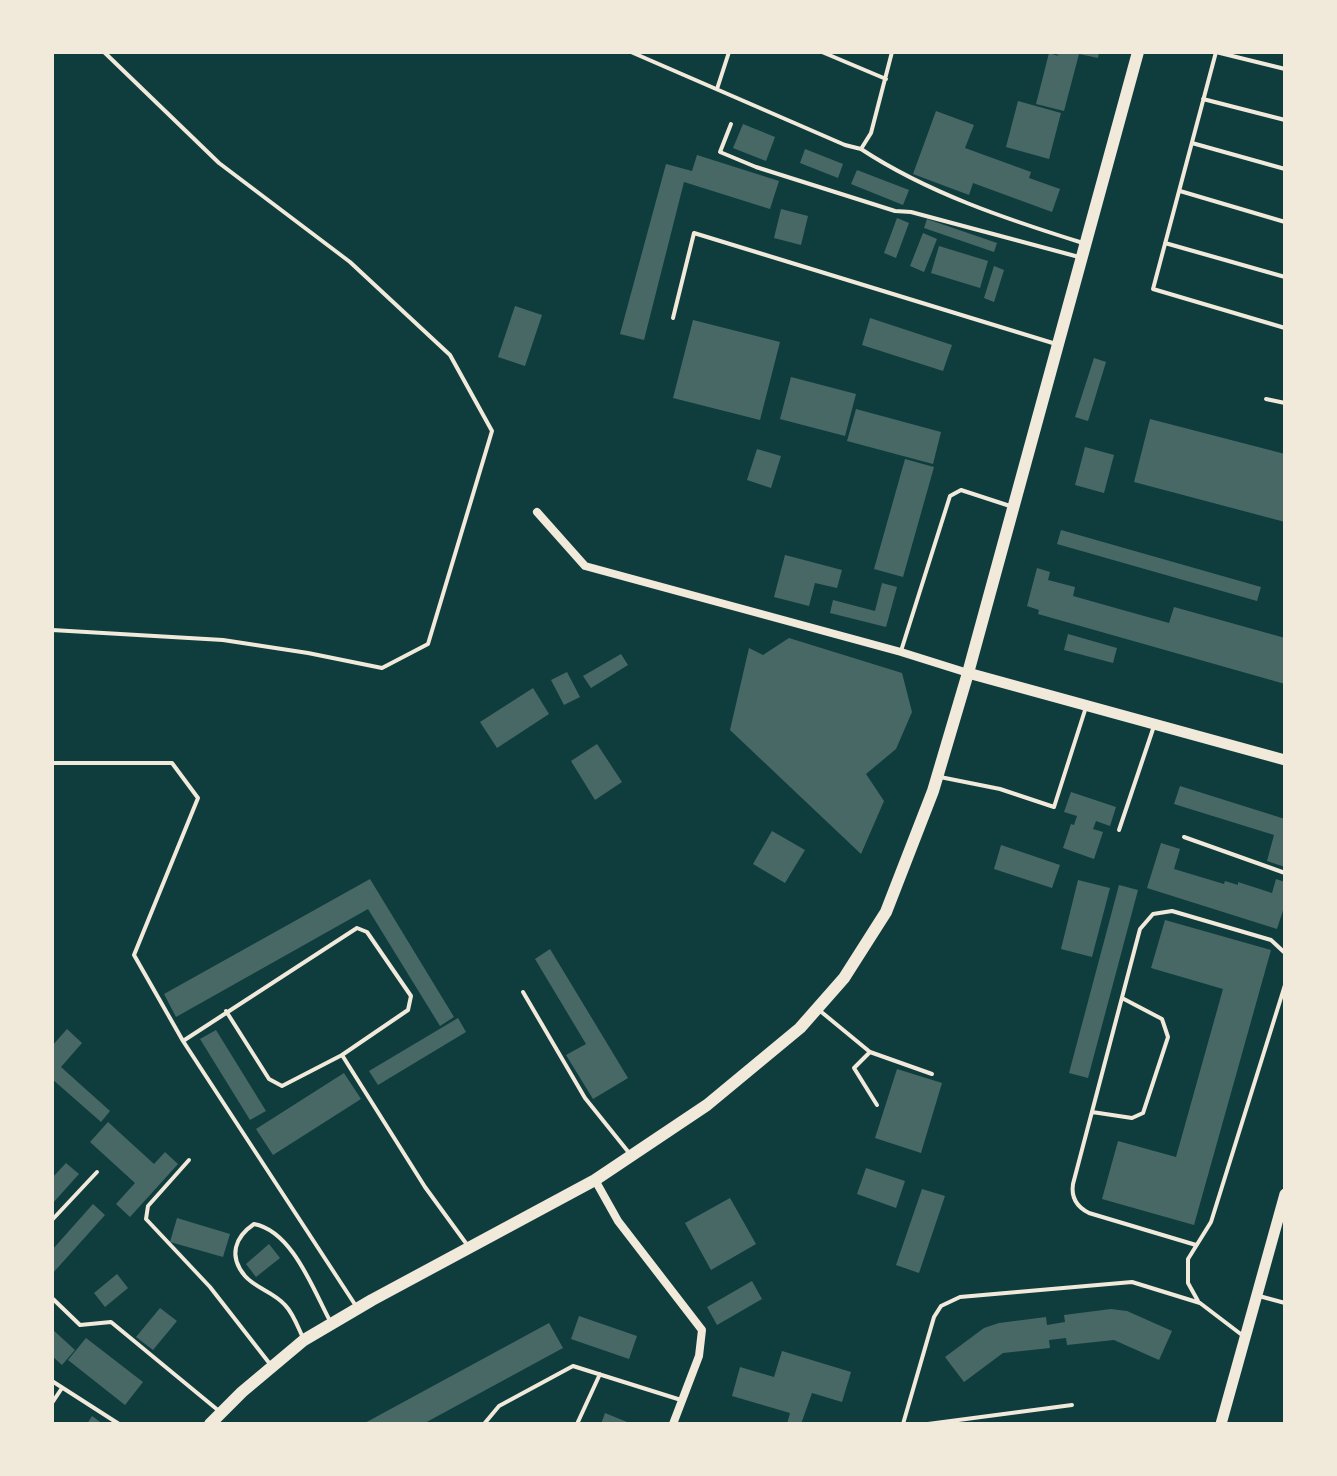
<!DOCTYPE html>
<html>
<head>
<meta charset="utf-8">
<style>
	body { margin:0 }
	#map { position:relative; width:1337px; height:1476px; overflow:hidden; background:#0f3d3e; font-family:Overpass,sans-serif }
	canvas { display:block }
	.frame { position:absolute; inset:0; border:54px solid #f1e9da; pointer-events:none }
</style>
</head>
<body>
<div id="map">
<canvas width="1337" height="1476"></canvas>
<div class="frame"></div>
</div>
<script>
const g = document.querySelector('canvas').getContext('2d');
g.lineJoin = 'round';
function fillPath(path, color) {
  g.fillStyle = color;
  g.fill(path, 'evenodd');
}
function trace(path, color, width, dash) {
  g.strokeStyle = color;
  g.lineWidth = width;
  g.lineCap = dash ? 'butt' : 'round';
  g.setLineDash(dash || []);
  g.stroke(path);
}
fillPath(new Path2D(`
	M1054,52H1099L1098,58L1079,54L1064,111L1036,104L1049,53L1059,56Z
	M1018,101L1061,113L1049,159L1006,147Z
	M936,111L974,125L965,148L1031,172L1029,178L1060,189L1052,212L973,183L969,195L913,174Z
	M743,124L775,137L766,161L733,148Z
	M805,149L843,164L838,178L800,163Z
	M697,155L779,181L770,209L684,182L644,340L620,334L666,164L692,171Z
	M857,170L909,190L903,205L851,184Z
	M781,209L808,216L801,245L774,238Z
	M897,218L909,223L896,258L884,253Z
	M927,219L997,243L994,252L924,228Z
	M923,233L937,239L924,272L910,266Z
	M939,246L988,261L980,288L931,273Z
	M994,266L1004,270L994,302L984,298Z
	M515,306L542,315L525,366L498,357Z
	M870,318L952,345L943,371L862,345Z
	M693,320L780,342L760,420L673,398Z
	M1094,358L1106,362L1088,421L1075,417Z
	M791,377L856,394L845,436L780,419Z
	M856,409L941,432L933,464L847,441Z
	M1150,419L1285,454V522L1134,482Z
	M1085,447L1114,455L1104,493L1075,485Z
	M757,449L781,456L771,488L747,480Z
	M905,459L934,467L903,577L874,569Z
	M1061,530L1261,587L1257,601L1057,544Z
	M785,555L842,570L837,588L815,583L809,606L774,597Z
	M1037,568L1050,572L1048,580L1075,587L1073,596L1169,623L1174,607L1285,638V684L1038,614L1039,610L1027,606Z
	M882,583L897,587L886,627L830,613L833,600L875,611Z
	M1068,634L1117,648L1113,663L1064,650Z
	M789,638L902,673L912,712L896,749L866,774L884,801L861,854L730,730L749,648L763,655Z
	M621,654L628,665L591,688L583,676Z
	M567,672L580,697L564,705L551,680Z
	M533,688L549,714L497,748L480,722Z
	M597,744L622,782L595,800L571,761Z
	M1180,786L1285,819V867L1267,861L1274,835L1174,804Z
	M1071,792L1116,807L1110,826L1096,821L1093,829L1103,832L1094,859L1063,848L1071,824L1074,825L1077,816L1064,812Z
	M772,831L805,850L785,883L753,864Z
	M1161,843L1180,849L1174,869L1224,884L1225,881L1238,885V882L1272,893L1276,879L1285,882V904L1277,929L1147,888Z
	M1001,845L1060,865L1052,888L994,869Z
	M370,879L454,1017L440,1026L368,909L176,1017L164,994Z
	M1078,880L1110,888L1092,957L1061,949Z
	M1119,885L1138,890L1088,1078L1069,1073Z
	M1165,920L1271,950L1194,1225L1102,1199L1118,1141L1176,1157L1223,989L1151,968Z
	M550,949L628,1078L593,1099L566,1055L586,1044L535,959Z
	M458,1018L466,1032L378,1085L369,1071Z
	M67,1029L82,1043L61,1067L110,1111L101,1122L52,1079V1046Z
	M216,1030L266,1111L250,1120L200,1039Z
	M897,1069L942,1083L921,1153L875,1138Z
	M344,1073L361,1099L273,1155L256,1129Z
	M108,1122L154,1164L165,1152L178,1164L130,1217L116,1204L135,1183L90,1142Z
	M66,1163L79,1174L52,1204V1178Z
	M866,1168L905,1181L896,1208L857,1194Z
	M922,1189L945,1196L919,1273L896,1265Z
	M730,1198L756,1244L711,1270L685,1223Z
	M93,1204L105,1215L52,1274V1250Z
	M177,1218L230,1234L223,1257L170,1242Z
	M269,1244L280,1258L256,1277L246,1264Z
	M117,1274L128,1288L105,1307L94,1293Z
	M752,1281L762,1299L717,1325L707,1307Z
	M160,1308L177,1321L153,1350L136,1337Z
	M1111,1309L1127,1311L1172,1331L1159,1360L1114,1340L1067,1345L1066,1338L1049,1340L1050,1348L1003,1353L964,1382L945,1357L984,1328L999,1323L1046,1317L1047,1325L1065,1322L1064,1315Z
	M579,1316L637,1336L629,1359L571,1339Z
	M549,1323L563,1348L423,1424H363Z
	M52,1329L75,1350L62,1365L52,1356Z
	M86,1338L143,1382L125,1405L68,1360Z
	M782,1351L851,1372L842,1402L812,1393L801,1424H787L790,1413L732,1396L740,1367L774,1377Z
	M605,1413L632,1424H601Z
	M92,1416L103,1424H87Z`), '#486865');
trace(new Path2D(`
	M631,52L845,145L861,149L871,133L892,52
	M822,52L886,79
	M1216,52L1153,289L1285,328
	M1216,52L1285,69
	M717,89L729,52
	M1203,99L1285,120
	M731,124L720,152L756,167L895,211L911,212L1079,257
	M1192,143L1285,169
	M861,149C928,193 1006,219 1083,243
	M1180,191L1285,222
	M1165,243L1285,277
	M673,318L694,233L1056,344
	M1266,399L1285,403
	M52,630L223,640L308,653L382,668L428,644L492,431L450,355L350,262L219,163L104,52
	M901,651L950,496L961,490L1010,506
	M52,763H172L198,798L134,955L183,1041
	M940,777L1000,789L1054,807L1086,707
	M1119,830L1154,726
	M1184,837L1285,873
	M523,992L585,1098L630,1154
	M819,1010L870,1052L932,1074
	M226,1011L269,1079L282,1086L342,1055L408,1010L411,996L367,932L357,928L183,1041L356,1306
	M870,1052L854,1068L877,1105
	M342,1055L425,1187L468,1246
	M1092,1112L1132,1118L1143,1113L1168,1037L1162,1019L1122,998
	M189,1160L148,1206L146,1219L210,1287L270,1364
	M52,1220L97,1172
	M1196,1245L1089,1213C1077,1207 1071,1197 1073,1184L1140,929L1153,914L1172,911L1271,940L1285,953
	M1259,1296L1285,1303
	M52,1298L80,1325L111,1322L219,1411
	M1198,1301L1188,1283V1259L1211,1222L1285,985
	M303,1338C298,1327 293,1313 285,1305C274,1292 255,1288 245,1276C228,1256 235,1237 254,1224C292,1231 313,1289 330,1321
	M52,1381L119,1424
	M52,1403L62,1388
	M484,1424L499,1406L573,1366L681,1400
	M577,1424L600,1374
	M903,1424L934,1317L941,1306L960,1297L1132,1282L1200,1303L1242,1335
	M928,1424L1072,1405`), '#f1e9da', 4);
trace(new Path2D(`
	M537,512L585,566L901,652L968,673
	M595,1180L618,1221L702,1330L699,1356L673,1424`), '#f1e9da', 8);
trace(new Path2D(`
	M968,673L1285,760
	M1221,1424L1285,1194`), '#f1e9da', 11);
trace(new Path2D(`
	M210,1424L242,1392L304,1340L372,1300L595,1180L707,1105L800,1028L844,978L886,912L933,791L968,673L1138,52`), '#f1e9da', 12);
</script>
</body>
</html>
